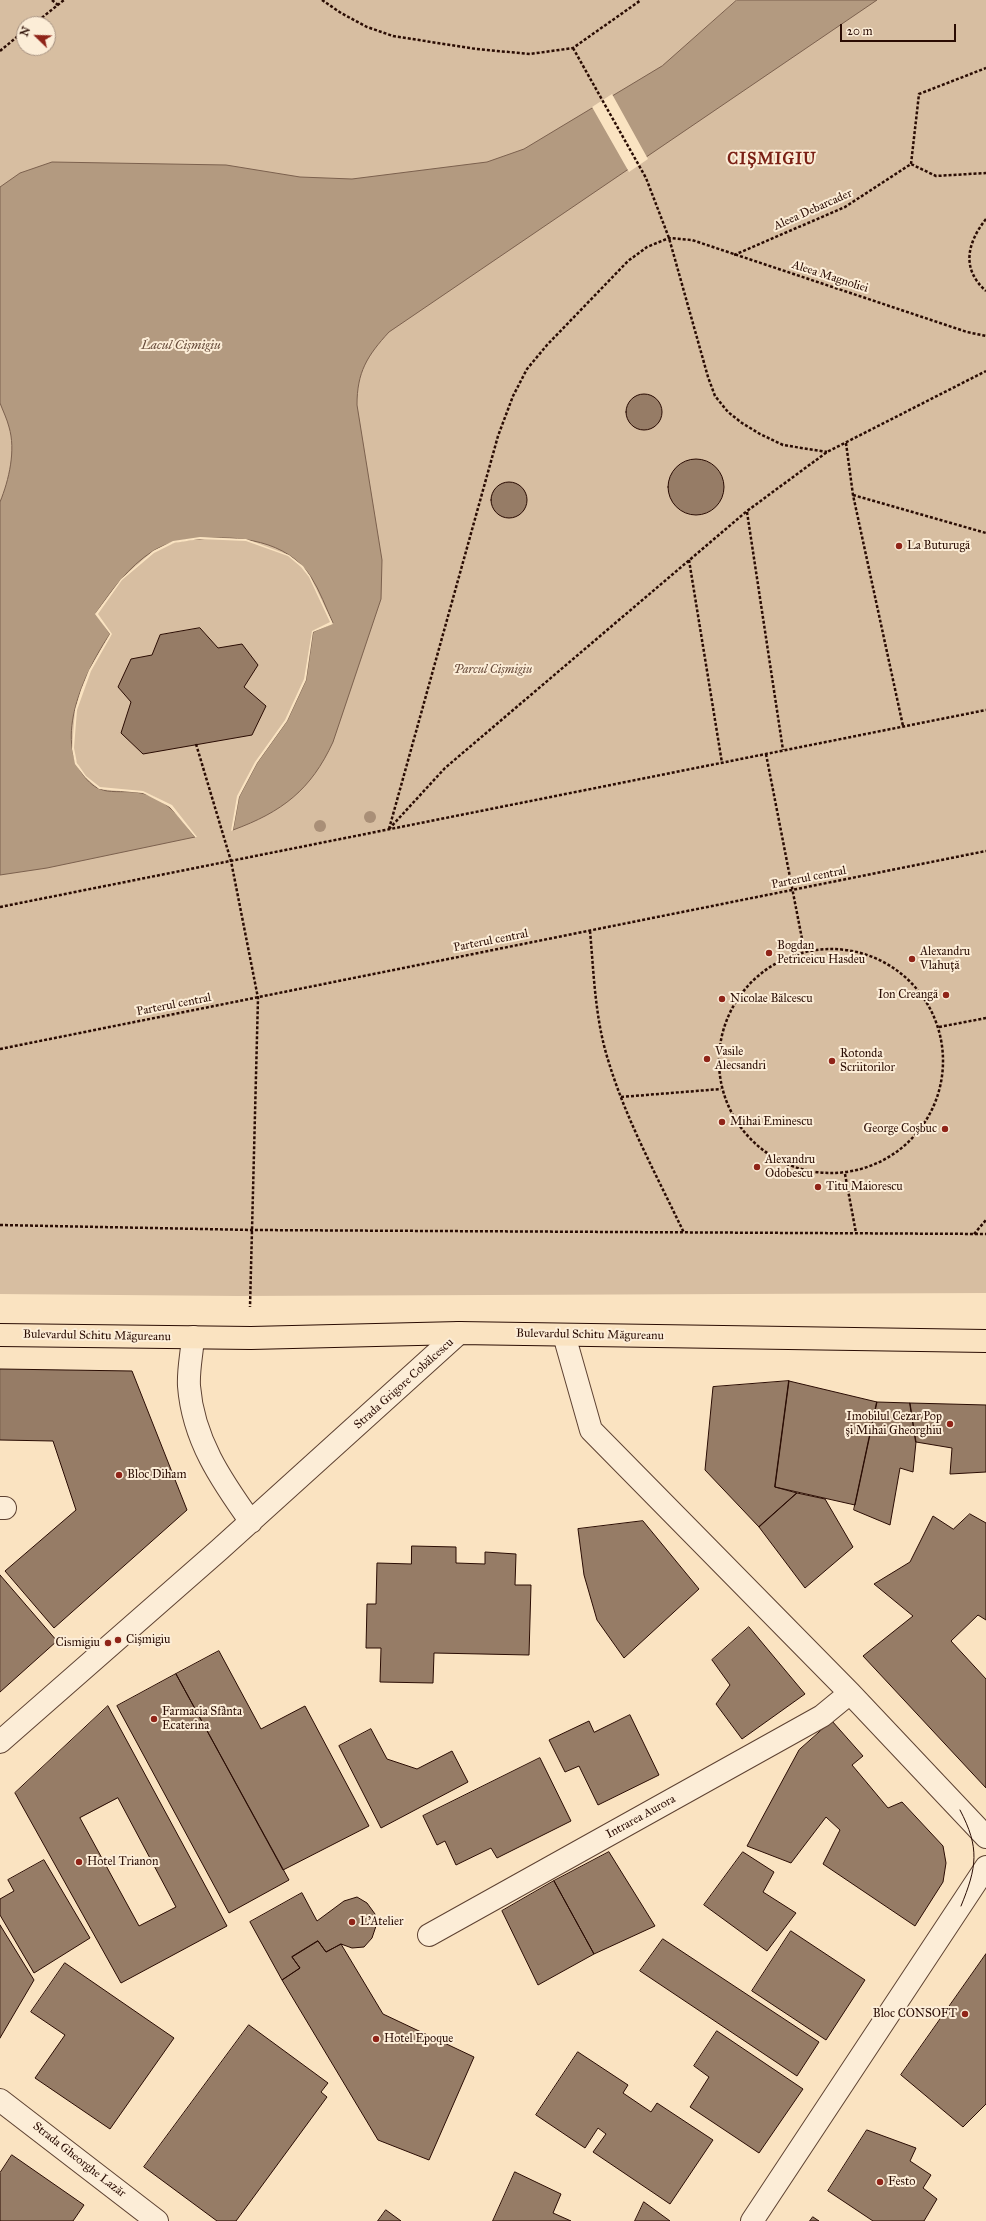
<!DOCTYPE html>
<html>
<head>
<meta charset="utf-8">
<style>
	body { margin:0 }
	#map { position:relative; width:986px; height:2221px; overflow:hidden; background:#fae3c1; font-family:"IM FELL Great Primer",serif }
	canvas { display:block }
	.north { position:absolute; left:16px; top:16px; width:40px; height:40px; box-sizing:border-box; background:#fcedd7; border:1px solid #a89382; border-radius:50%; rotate:293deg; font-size:11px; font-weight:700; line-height:16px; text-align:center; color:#2a0c03 }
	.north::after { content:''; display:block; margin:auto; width:14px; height:18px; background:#8f2418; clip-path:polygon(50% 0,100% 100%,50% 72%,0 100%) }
	.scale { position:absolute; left:840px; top:24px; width:116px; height:18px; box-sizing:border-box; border:2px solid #2a0c03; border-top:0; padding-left:5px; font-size:12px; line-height:14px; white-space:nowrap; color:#2a0c03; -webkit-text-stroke:3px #fcedd7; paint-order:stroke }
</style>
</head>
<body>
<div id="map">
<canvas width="986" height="2221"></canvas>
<div class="north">N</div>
<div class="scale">20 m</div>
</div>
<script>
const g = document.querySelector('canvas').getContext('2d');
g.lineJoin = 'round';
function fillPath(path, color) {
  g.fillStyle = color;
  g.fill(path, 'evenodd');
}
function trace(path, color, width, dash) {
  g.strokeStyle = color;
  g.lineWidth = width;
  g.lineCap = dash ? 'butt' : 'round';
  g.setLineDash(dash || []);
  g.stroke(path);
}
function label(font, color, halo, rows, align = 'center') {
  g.font = font + ' "IM FELL Great Primer",serif';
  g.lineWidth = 4;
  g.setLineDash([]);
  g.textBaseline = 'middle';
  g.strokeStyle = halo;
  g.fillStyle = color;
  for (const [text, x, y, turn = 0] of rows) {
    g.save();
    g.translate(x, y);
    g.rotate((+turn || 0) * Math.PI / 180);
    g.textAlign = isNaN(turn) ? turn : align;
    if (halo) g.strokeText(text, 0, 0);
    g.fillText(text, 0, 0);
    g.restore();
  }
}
fillPath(new Path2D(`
	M0,0H986V1293L238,1296L0,1294ZM24,24H48V48H24Z`), '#d7bea1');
const water = new Path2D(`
	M737,0H877L389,332C367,356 357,372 357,405L382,560L381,599L333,742C311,790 282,812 233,830L239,797L257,763L287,721L306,680L313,632L333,623C326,608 320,591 311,577C287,540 238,535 199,539C182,540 168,542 153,551C128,567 112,590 96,613L110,634C87,668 54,734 82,773C85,778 93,787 100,789C109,793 123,791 133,792C163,794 178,815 195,837L47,868L0,875V502C9,480 16,450 9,427C7,419 3,411 0,403V187L20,173L52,162L226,165L300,177L352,179L487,162L524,149L662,66Z`);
fillPath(water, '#b39a80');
trace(water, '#7c614e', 1);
fillPath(new Path2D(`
	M612,94L648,159L629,172L592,107Z
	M200,537L246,539L289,555L303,566L310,576L333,624L313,632L306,680L287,721L257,763L239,797L233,830L231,831L237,796L255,762L285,720L304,679L312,631L330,622L309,577L301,567L288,556L246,541L200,539L174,543L154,553L122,580L98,614L112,634L91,671L77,710L74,748L77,763L86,776L100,787L143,791L172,805L197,837H195L170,807L143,793L99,789L85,777L75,764L72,749L75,710L81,690L89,670L110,634L95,614L121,579L153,551L173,541Z`), '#fae3c1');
const building = new Path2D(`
	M626 412a18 18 0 1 1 36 0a18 18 0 1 1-36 0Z
	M668 487a28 28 0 1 1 56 0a28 28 0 1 1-56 0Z
	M491 500a18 18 0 1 1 36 0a18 18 0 1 1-36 0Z
	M200,628L218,648L242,644L258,665L244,687L266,706L252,735L143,754L121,733L131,702L118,687L131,659L152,655L160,635Z
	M0,1369L132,1371L187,1510L54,1628L5,1571L76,1510L53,1441L0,1440Z
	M789,1381L775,1487L797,1493L759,1527L705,1470L713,1387Z
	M789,1381L877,1402L855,1505L775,1487Z
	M877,1402L910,1403L916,1442L913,1472L900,1468L890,1525L854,1510Z
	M910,1403L986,1405V1472L950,1474L952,1448L916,1442Z
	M797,1493L825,1499L853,1547L805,1588L759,1527Z
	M970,1514L986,1523V1620L978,1615L951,1641L986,1679V1788L863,1656L913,1616L874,1584L910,1562L933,1516L953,1529Z
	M643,1521L699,1589L624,1658L597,1620L584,1575L578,1529Z
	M412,1546L456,1547V1563L485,1564V1552L516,1554L515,1585H531L529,1655L434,1653L433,1683L380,1682L381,1648H366L367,1604H376L377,1563L411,1564Z
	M0,1575L57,1641L0,1692Z
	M749,1627L805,1694L742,1739L716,1704L730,1685L712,1660Z
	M219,1651L261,1729L305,1706L369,1826L283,1870L176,1674Z
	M176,1674L289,1880L229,1913L117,1706Z
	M108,1706L227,1926L121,1983L15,1793ZM118,1798L176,1907L139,1926L80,1818Z
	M630,1715L659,1775L598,1805L579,1766L565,1772L549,1740L589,1721L594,1732Z
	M832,1721L863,1756L852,1765L888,1808L902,1802L943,1846L946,1863L943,1882L915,1926L823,1864L840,1830L826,1817L791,1863L747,1846L799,1750Z
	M371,1729L387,1759L417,1769L452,1751L468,1782L381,1828L339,1746Z
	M540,1758L571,1821L497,1858L491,1848L456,1865L445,1841L437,1845L423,1816Z
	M609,1852L655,1926L594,1954L554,1881Z
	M743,1852L774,1872L763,1892L796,1913L767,1951L704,1905Z
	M44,1860L90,1938L34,1973L0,1915V1899L14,1891L8,1880Z
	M554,1881L594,1954L538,1985L502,1911Z
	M302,1893L317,1921L344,1901L357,1897L367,1903L375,1914L376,1926L372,1938L364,1947L352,1948L341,1944L326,1952L318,1941L292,1957L300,1968L282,1980L250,1922Z
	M0,1925L34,1980L0,2038Z
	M791,1931L865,1980L826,2040L752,1991Z
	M663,1939L819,2042L797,2076L640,1971Z
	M318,1941L326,1952L341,1944L383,2014L474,2057L429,2160L378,2140L282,1980L300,1968L292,1957Z
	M986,1954V2104L963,2127L901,2075Z
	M65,1963L174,2038L110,2129L35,2078L65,2035L31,2012Z
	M249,2025L328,2083L321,2092L327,2097L236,2221H217L144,2167Z
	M717,2031L803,2089L759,2153L690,2107L709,2077L694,2066Z
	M578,2052L628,2085L623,2093L651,2112L657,2103L713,2140L670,2204L593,2152L606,2134L598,2128L585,2148L536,2115Z
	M867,2130L916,2148L910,2161L931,2175L923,2188L937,2199L924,2221H873L828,2191Z
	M12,2155L84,2205L73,2221H0V2173Z
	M515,2172L561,2194L553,2213L571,2221H493Z
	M644,2202L670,2221H635Z
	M386,2210L401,2221H378Z
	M813,2217L819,2221H810Z`);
fillPath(building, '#967c66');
trace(building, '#2a0c03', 1);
const minor = new Path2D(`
	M564,1335L591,1430L850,1693L986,1837
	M193,1337C192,1353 188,1370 189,1386C193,1439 221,1480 251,1522
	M0,1508H5
	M0,1742L219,1550L459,1333
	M429,1935L822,1716L850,1693
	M0,2100L157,2221
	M752,2221L986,1867`);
const major = new Path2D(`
	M0,1335L251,1338L459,1333L986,1341`);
trace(minor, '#5e4232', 24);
trace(major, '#2a0c03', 24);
trace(new Path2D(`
	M52,0L58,5
	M322,0L341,13L367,27L393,36L476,49L530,54L573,48L641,0
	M34,24L64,0
	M573,48L646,178L669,238L708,377L715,396L728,412L742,423L760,434L783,445L827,452
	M0,51L24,31
	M911,164L919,94L986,68
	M986,219C967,243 961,269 986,291
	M734,255L845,207L911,164L936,176L986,173
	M846,443L853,495L903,726
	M853,495L986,533
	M747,512L783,750
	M689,560L722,763
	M196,744L231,861L258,998L250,1307
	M766,754L804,949
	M389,829L498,436L513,396L527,369L547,345L628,261L647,247L669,238L692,240L967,332L986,336
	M389,829L445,768L747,511L827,452L986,371
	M0,907L986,710
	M590,931C594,975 595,1020 609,1063C627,1122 658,1178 684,1233
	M719 1061a112 112 0 1 1 224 0a112 112 0 1 1-224 0Z
	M939,1027L986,1018
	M0,1049L986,851
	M621,1097L721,1089
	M845,1174L856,1233
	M0,1225L253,1230L986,1234
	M974,1234L986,1220`), '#2a0c03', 2.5, [3, 2]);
trace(minor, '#fcedd7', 22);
trace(major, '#fae3c1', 22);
trace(new Path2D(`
	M960,1810C980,1848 977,1867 961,1906`), '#2a0c03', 1);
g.fillStyle = '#a98f77';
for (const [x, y] of [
	[370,817],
	[320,826]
]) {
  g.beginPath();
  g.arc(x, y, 6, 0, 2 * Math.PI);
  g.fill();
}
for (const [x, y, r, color] of [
	[899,546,4,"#8f2418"],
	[769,953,4,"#8f2418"],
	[912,959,4,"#8f2418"],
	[946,995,4,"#8f2418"],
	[722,999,4,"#8f2418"],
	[707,1059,4,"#8f2418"],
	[832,1061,4,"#8f2418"],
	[722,1122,4,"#8f2418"],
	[945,1129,4,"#8f2418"],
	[757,1167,4,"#8f2418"],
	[818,1187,4,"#8f2418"],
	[950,1424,4,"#8f2418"],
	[119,1475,4,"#8f2418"],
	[118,1640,4,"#8f2418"],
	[108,1643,4,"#8f2418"],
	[154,1719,4,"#8f2418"],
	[79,1862,4,"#8f2418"],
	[352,1922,4,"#8f2418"],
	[965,2014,4,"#8f2418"],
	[376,2039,4,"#8f2418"],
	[880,2182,4,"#8f2418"]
]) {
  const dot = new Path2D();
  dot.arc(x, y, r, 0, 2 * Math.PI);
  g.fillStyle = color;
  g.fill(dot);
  trace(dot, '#fcedd7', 1.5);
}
label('12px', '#2a0c03', '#fcedd7', [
	["Aleea Debarcader",813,210,-24],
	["Aleea Magnoliei",830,277,18],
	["Parterul central",809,878,-11],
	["Parterul central",491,941,-11],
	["Parterul central",174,1005,-11],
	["Bulevardul Schitu Măgureanu",590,1335,1],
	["Bulevardul Schitu Măgureanu",97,1336,1],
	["Strada Grigore Cobălcescu",404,1384,-42],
	["Intrarea Aurora",641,1817,-29],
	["Strada Gheorghe Lazăr",79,2160,38]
]);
label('12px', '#2a0c03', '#fcedd7', [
	["La Buturugă",907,546],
	["Bogdan",777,946],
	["Petriceicu Hasdeu",777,960],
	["Alexandru",920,952],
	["Vlahuță",920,966],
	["Ion Creangă",938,995,"right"],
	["Nicolae Bălcescu",730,999],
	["Vasile",715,1052],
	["Alecsandri",715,1066],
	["Rotonda",840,1054],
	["Scriitorilor",840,1068],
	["Mihai Eminescu",730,1122],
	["George Coșbuc",937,1129,"right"],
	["Alexandru",765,1160],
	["Odobescu",765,1174],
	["Titu Maiorescu",826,1187],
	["Imobilul Cezar Pop",942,1417,"right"],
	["şi Mihai Gheorghiu",942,1431,"right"],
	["Bloc Diham",127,1475],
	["Cișmigiu",126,1640],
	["Cismigiu",100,1643,"right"],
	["Farmacia Sfânta",162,1712],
	["Ecaterina",162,1726],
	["Hotel Trianon",87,1862],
	["L’Atelier",360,1922],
	["Bloc CONSOFT",957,2014,"right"],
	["Hotel Epoque",384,2039],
	["Festo",888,2182]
], 'left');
label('italic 12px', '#674a3a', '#fcedd7', [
	["Parcul Cișmigiu",493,670]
]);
label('italic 13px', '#684c3b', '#fcedd7', [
	["Lacul Cișmigiu",181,346]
]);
g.letterSpacing = '1px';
label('bold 16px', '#7a1f14', '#fcedd7', [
	["CIȘMIGIU",772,160]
]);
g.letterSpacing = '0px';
</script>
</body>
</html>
